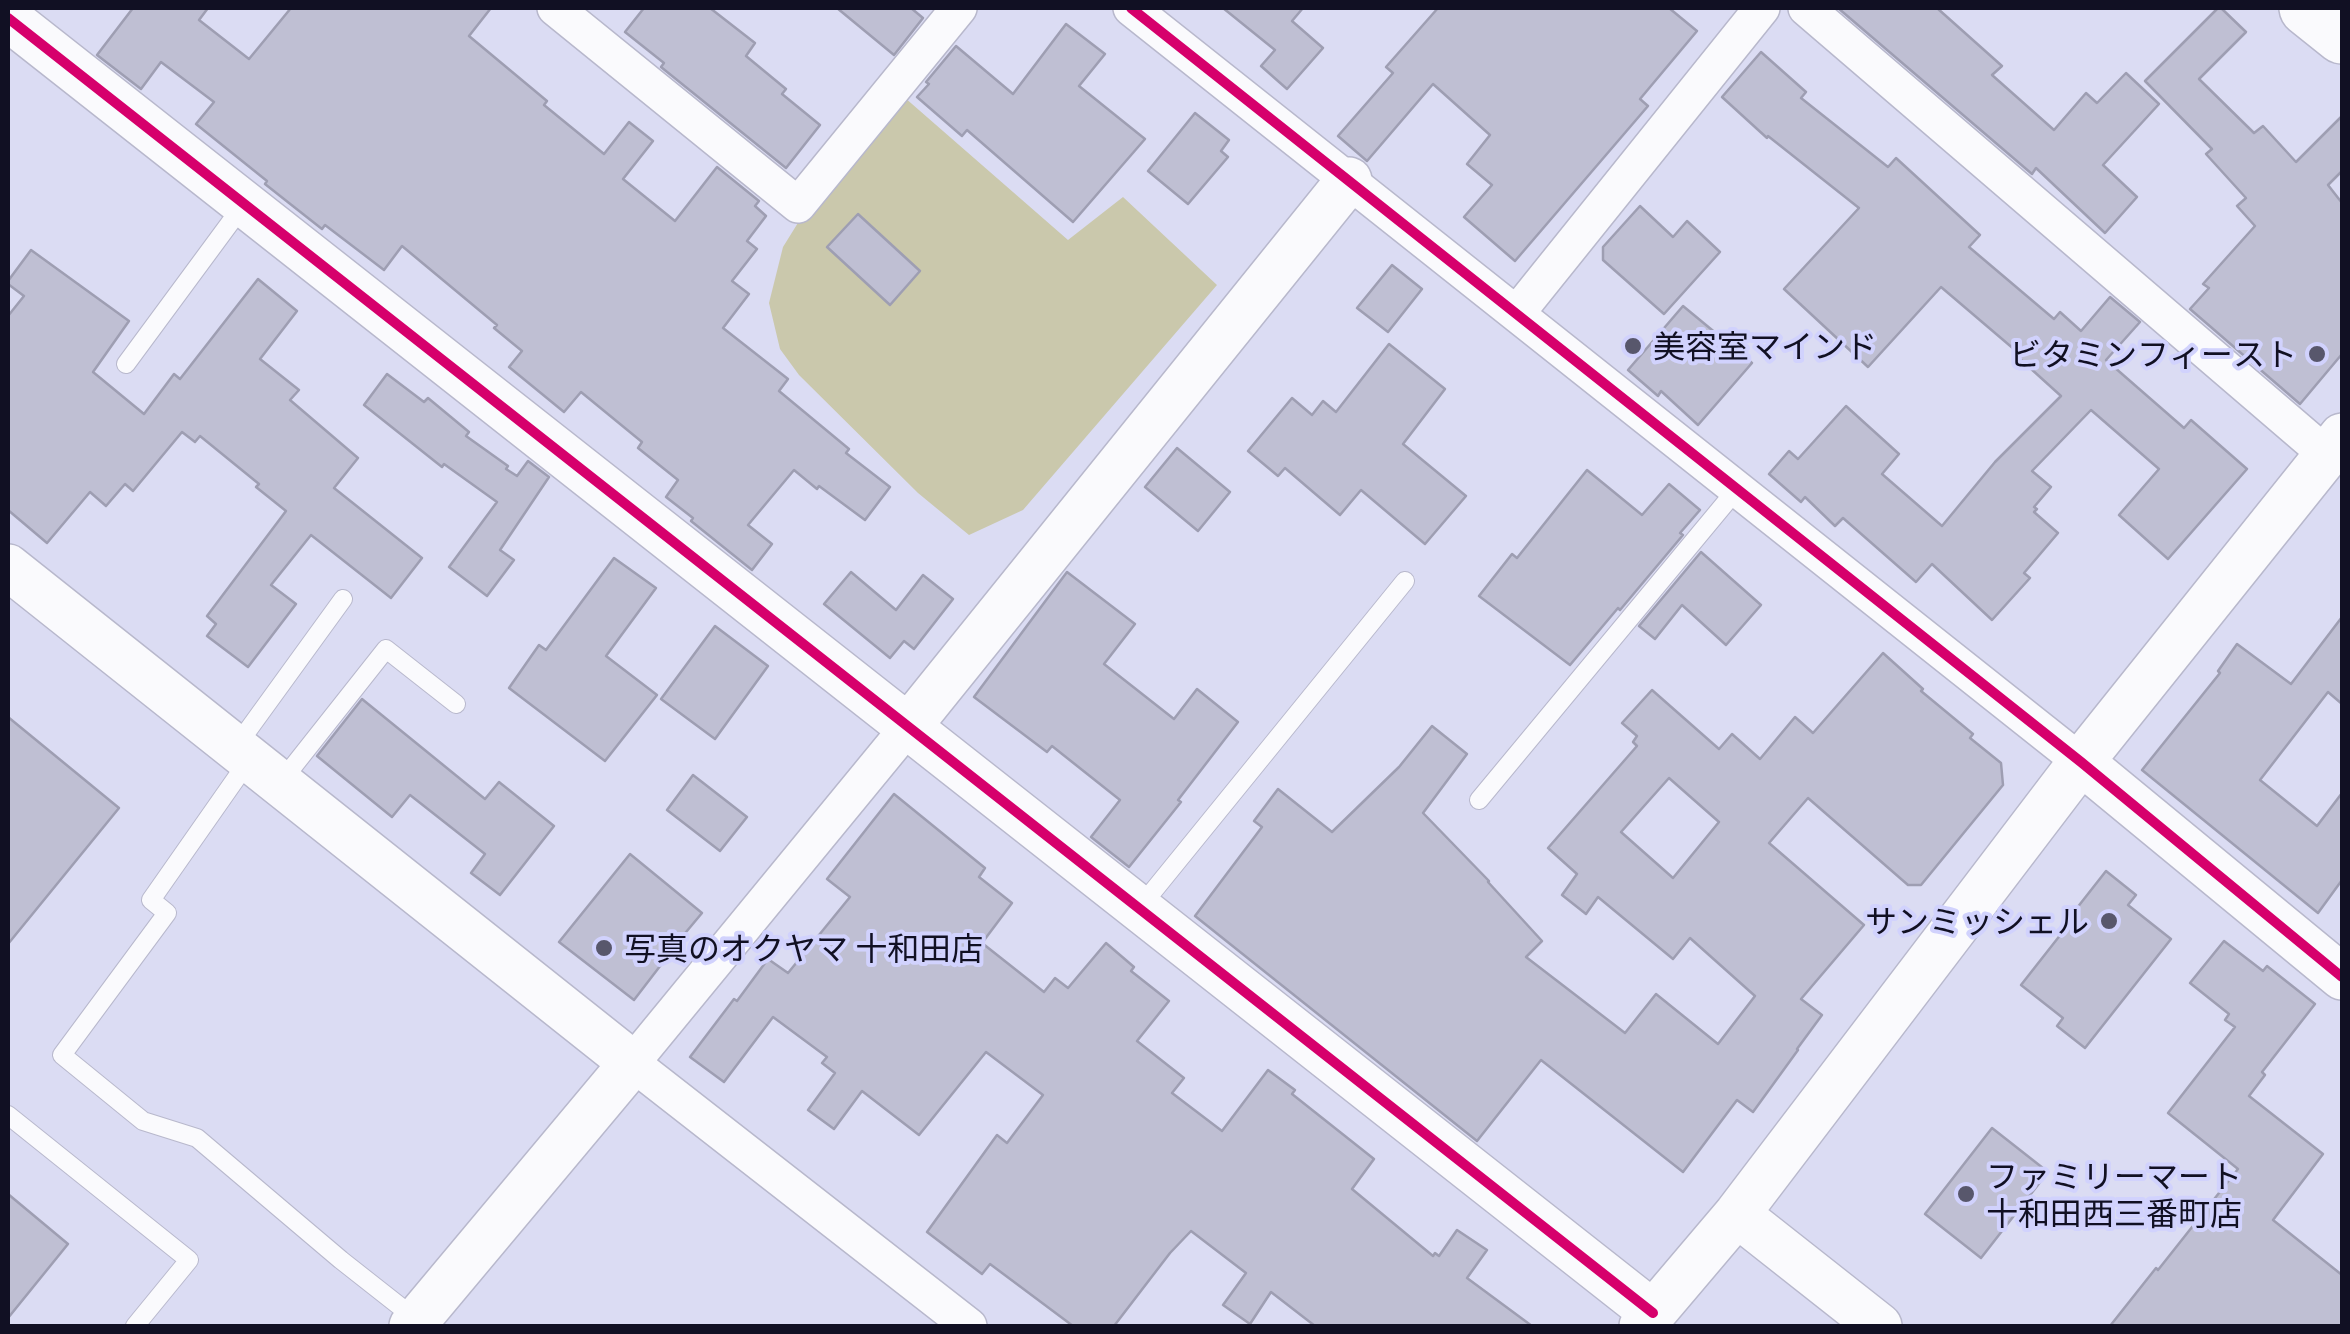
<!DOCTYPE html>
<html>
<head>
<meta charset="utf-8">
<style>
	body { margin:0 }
	#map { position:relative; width:2350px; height:1334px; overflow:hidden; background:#dbdcf3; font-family:Georgia,serif }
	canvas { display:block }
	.frame { position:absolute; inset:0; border:10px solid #111023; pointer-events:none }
</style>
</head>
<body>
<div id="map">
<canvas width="2350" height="1334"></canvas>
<div class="frame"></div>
</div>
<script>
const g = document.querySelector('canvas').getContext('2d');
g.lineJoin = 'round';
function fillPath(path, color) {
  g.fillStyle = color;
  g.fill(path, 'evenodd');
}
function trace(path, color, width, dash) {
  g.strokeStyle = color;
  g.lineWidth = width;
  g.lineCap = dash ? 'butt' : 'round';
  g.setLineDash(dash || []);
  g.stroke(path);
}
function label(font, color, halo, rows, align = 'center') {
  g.font = font + ' Georgia,"Noto Sans JP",serif';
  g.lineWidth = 8;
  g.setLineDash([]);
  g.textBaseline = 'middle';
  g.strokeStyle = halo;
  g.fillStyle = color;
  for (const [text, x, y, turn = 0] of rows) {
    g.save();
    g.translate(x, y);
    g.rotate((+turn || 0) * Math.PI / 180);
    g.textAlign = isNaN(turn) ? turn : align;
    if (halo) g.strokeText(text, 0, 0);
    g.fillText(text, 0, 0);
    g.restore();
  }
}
fillPath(new Path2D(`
	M904,97L1068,240L1123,197L1217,285L1023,510L969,535L918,493L799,375L780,349L769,303L783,247L814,197Z`), '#cac8ac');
const building = new Path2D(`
	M133,8H208L199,20L249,59L291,8H491L469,36L547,101L544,105L604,154L629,122L653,141L623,179L675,221L717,167L759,201L755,206L766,216L747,241L757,249L732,281L749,294L723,328L788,379L779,391L849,449L846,453L890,487L865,520L819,486L817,489L794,470L748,525L772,544L752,570L691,521L693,518L666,497L678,480L638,448L642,442L581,392L564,412L509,367L522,351L494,328L497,325L402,246L384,270L325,225L322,229L289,203L265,184L267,181L196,124L214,102L161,62L141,89L97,55Z
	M644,8H710L755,43L746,56L786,89L782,94L820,125L786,168L661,67L664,63L625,32Z
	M837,8H911L923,18L894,55Z
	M1223,8H1303L1292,21L1323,48L1287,89L1261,66L1275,50Z
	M1438,8H1669L1697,31L1640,99L1648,106L1515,261L1464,217L1492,185L1467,164L1490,135L1433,84L1367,161L1338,136L1393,73L1386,67Z
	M1838,8H1937L2002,66L1992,75L2054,130L2086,93L2097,103L2126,73L2159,104L2103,165L2137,197L2105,233L2036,168L2032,174Z
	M2218,8H2221L2246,32L2199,79L2254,133L2263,126L2296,162L2342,116V171L2328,185L2342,203V354L2300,404L2190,309L2209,288L2203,284L2255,226L2237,206L2246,198L2206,154L2212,149L2145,81Z
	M1066,24L1105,54L1079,86L1145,139L1073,222L967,130L962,136L917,97L929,84L926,82L956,46L1013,94Z
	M1761,52L1806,92L1801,98L1888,167L1896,158L1980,235L1969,247L2054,319L2060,312L2081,331L2110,297L2140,322L2106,360L2184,428L2191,420L2247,469L2168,559L2119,515L2159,469L2091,410L2032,471L2051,487L2034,507L2037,509L2034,512L2058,533L2024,573L2030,578L1992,620L1932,564L1916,582L1843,518L1835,526L1805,497L1801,502L1769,474L1789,451L1798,459L1846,406L1899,454L1882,474L1942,526L1995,462L2061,396L2019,358L2022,356L1941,287L1868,367L1784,289L1859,208L1768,136L1767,138L1722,97Z
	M1195,113L1229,140L1221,151L1228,157L1188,204L1148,171Z
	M1640,206L1673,237L1687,221L1720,252L1664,314L1603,260V247Z
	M858,214L920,271L890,305L827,247Z
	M31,250L129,321L93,372L144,414L174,374L180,379L258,279L297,311L260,359L299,390L290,400L358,458L334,488L422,558L391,598L311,535L271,585L296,604L248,667L207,636L216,624L207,616L286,511L256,487L259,484L200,436L195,442L182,432L133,491L125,484L106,506L90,492L47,543L8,510V316L24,296L8,284V281Z
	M1392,265L1422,289L1388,332L1357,308Z
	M1683,306L1752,363L1698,425L1661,391L1658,396L1628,370Z
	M1389,344L1445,389L1403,444L1466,496L1425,544L1361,490L1340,515L1285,468L1278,476L1248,451L1292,398L1312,415L1323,401L1336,412Z
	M387,374L424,402L428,398L469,432L466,436L508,466L506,469L517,476L528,461L549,477L500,550L514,560L487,596L449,567L497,502L444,464L442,467L364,405Z
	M1177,448L1230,492L1198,531L1145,487Z
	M1587,470L1642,515L1669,484L1700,510L1680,533L1683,535L1620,610L1618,608L1570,665L1479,596L1512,554L1517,558Z
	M1701,552L1761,605L1726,645L1682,605L1655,639L1639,626Z
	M614,558L656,588L606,656L657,695L605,761L509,688L539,645L546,650Z
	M851,572L896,610L923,575L953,599L914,649L904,641L890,658L824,604Z
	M1067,572L1135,624L1104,664L1174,719L1197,689L1238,722L1178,800L1181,802L1129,867L1091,837L1120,800L1052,746L1047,752L974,697Z
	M2342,617V704L2328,692L2260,780L2317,826L2342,793V880L2318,913L2142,770L2220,673L2218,671L2237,644L2291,684Z
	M715,626L768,666L715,739L661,699Z
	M1883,653L1923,689L1921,691L1973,734L1970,738L2001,763L2003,785L1921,885H1908L1808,798L1769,843L1864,925L1801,999L1822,1015L1797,1049L1798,1050L1753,1112L1737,1100L1683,1172L1541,1060L1477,1141L1195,916L1262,827L1254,821L1278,789L1332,832L1399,767L1432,726L1467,754L1423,813L1489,881L1488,882L1542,941L1526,957L1625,1033L1656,994L1718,1044L1755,996L1690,938L1673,959L1598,897L1586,914L1562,895L1577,874L1548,848L1637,746L1633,742L1637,736L1622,723L1652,690L1719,749L1732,734L1760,759L1795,717L1813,733ZM1669,778L1719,822L1673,878L1621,832Z
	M362,699L485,799L499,782L554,826L500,895L471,873L485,854L410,795L392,817L317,756Z
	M8,717L119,808L8,944Z
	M693,775L747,817L720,851L667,810Z
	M894,794L985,868L979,877L1012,903L982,943L1044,992L1055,978L1068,988L1106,943L1134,967L1131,971L1169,1001L1137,1041L1184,1078L1172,1093L1222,1131L1268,1070L1295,1090L1292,1094L1374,1159L1352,1189L1433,1256L1435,1253L1439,1256L1457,1230L1487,1250L1467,1278L1532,1326H1315L1271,1292L1250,1324L1223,1305L1246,1273L1191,1231L1170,1253L1114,1326H1073L990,1264L982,1274L927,1232L997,1135L1007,1143L1043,1095L986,1052L919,1135L862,1091L834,1129L808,1110L835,1073L822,1063L827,1057L773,1017L724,1082L690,1057L734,999L737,1001L768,959L788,973L850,897L827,879Z
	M630,854L702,913L666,956L667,957L634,1000L559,942Z
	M2106,871L2136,895L2128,905L2171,939L2085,1048L2057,1026L2063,1018L2021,985L2065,929L2062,927Z
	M2224,941L2263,971L2267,966L2315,1004L2262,1072L2265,1075L2249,1096L2323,1154L2273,1220L2342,1275V1326H2110L2156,1268L2158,1270L2238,1169L2168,1113L2235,1027L2225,1020L2229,1014L2190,983Z
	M1992,1128L2048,1172L1981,1258L1925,1214Z
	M8,1194L68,1244L8,1318Z`);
fillPath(building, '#bfbfd3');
trace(building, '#9e9eb2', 2.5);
const service = new Path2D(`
	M126,364L244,204
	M235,748L343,599
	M249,760L151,900L167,913L62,1055L143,1121L197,1138L341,1260L416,1319
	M280,783L386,649L456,704
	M1479,800L1737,489
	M1141,906L1405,581
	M8,1115L189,1260L135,1326`);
const minor = new Path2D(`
	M555,8L798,205L959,8
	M1131,8L2081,762
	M1806,8L2327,455
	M1517,313L1762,8
	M908,727L632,1063L969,1326`);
const tertiary = new Path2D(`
	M8,18L1653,1313
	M8,567L632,1063L412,1326
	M908,727L1349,180
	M2081,762L2342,977
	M1737,1214L1879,1326
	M1642,1326L1737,1214L2081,762L2342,436`);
const primary = new Path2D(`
	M2307,8L2342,36`);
trace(service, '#b8b8cc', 20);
trace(minor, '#b8b8cc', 38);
trace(tertiary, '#b8b8cc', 48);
trace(primary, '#b8b8cc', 58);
trace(service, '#fafafd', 18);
trace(minor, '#fafafd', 35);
trace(tertiary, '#fafafd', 45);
trace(primary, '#fafafd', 55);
trace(new Path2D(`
	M1131,8L2081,762L2342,977
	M8,18L1653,1313`), '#d6006c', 10);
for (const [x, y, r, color] of [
	[1633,346,10,"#58576c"],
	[2317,354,10,"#58576c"],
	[2109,921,10,"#58576c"],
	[604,948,10,"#58576c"],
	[1966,1194,10,"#58576c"]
]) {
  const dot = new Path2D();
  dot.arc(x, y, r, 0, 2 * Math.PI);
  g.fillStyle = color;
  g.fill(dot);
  trace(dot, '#d1d2fd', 4);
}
label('32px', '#111023', '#d1d2fd', [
	["美容室マインド",1653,346],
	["ビタミンフィースト",2297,354,"right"],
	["サンミッシェル",2089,921,"right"],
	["写真のオクヤマ 十和田店",624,948],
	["ファミリーマート",1986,1176],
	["十和田西三番町店",1986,1213]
], 'left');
</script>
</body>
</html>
